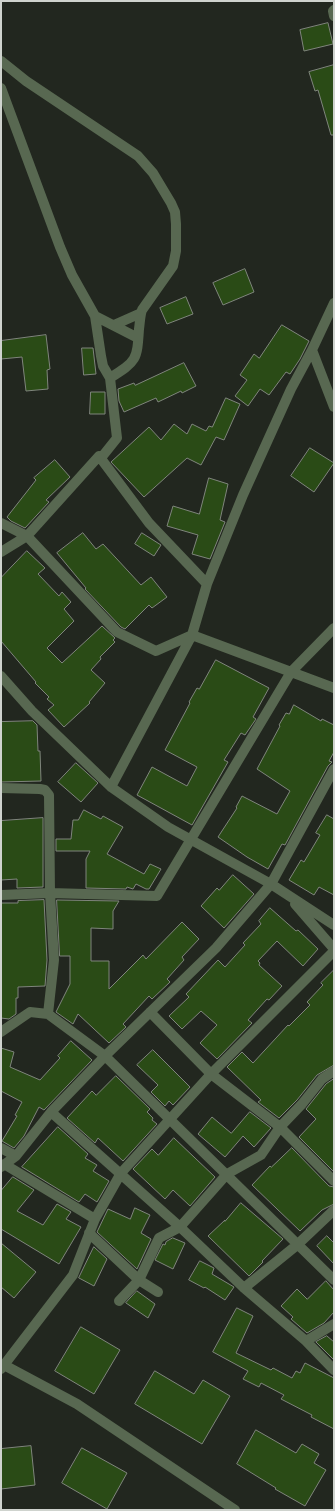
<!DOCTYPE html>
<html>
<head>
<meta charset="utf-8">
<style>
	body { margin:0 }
	#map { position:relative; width:335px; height:1511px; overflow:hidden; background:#22271f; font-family:Overpass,sans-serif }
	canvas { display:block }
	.frame { position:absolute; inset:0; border:2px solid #cfd3ce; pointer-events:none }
</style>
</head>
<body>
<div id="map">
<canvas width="335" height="1511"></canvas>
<div class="frame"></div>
</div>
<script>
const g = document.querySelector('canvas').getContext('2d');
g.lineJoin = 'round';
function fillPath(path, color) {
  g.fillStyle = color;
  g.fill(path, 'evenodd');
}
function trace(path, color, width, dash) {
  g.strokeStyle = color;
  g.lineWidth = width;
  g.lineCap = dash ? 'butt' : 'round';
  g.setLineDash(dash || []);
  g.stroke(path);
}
const building = new Path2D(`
	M328,23L333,44L304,51L300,30Z
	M334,65V135H331L318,90L315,91L309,72Z
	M245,269L254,292L223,305L213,283Z
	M186,297L193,314L167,324L160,308Z
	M282,325L309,341L300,359L290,374L286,372L269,395L260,389L248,406L235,396L247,380L240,375L254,354L259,358Z
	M46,335L50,369L47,370L48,389L26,391L22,357L1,359V341Z
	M82,348H93L96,374L84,375Z
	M184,363L196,386L182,393L181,391L158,402L156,398L124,412L119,401L118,389L134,383L135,385Z
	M91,392H105V414H90Z
	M226,398L240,404L224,440L216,437L201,465L187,458L144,497L111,462L149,427L161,440L174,424L187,434L192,424L206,431L209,426L212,427Z
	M310,448L334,463L314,492L291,476Z
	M55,460L70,477L46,500L49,502L25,528L11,521L7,517L36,480L34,478Z
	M209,478L228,484L220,520L225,522L210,559L192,554L198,535L167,526L173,506L199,514Z
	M83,533L96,549L103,544L141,585L151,577L167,597L152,608L149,605L125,629L121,627L85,589L86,588L57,553Z
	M142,533L161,545L154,556L135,544Z
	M27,551L45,568L38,574L59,596L62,592L71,602L64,609L74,621L47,648L62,663L102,626L115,638L113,640L115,642L100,657L101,659L91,670L105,683L89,702L90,703L64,727L48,710L54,705L47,699L49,697L35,683L36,682L1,641V578Z
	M216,660L269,688L253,717L256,719L245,735L241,733L224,760L228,762L192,825L137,795L152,767L187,786L197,767L165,750L190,703L189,702L197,688L199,689Z
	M294,705L321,721L322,719L334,725V752L329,761L332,762L328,766L285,845L282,844L268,869L247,857L218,837L237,808L236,807L242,796L277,814L290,791L257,769L280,726L279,725L286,713L289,714Z
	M33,721L37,725L38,751H40L41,781L1,782V722Z
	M76,763L98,783L81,802L58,782Z
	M84,810L101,819L103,816L123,827L107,854L144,874L150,864L161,869L149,889H146L136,884L133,889L127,887L126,889L86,888V859L90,851H56V839H71L73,820H78Z
	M327,815L334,819V895L319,887L314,895L289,880L301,860L304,862L320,835L316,833Z
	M43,818V887L17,888V879L1,880V821Z
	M233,875L254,894L224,928L201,906L217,888L219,890Z
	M44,900L47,960L45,986L18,987V998H16V1014L9,1019L1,1018V903H18V901Z
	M57,900L119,901L113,911V929L91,928V961H109V989L143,955L146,959L182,922L199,939L182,957L184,960L167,979L170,982L152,999L149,996L123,1024L126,1027L109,1043L78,1014L73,1024L56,1012L70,984V956H60Z
	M270,908L296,931L298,930L318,949L303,966L277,941L258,961L260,963L259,965L282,986L269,1000L267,999L248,1020L252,1023L217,1059L200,1043L217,1025L201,1011L182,1029L169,1016L189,997L186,994L218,960L225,967L245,945L243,943L261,924L259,921Z
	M334,970V1065L317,1075L297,1100L279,1118L258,1102L261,1100L227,1067L242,1052L253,1063L288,1025L289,1026L310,1005L307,1002L323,985L321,983Z
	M71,1041L92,1060L44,1110L39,1107L24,1136L14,1148L2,1141L17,1116L15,1115L22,1102L1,1091V1048L14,1052L10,1067L40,1080L60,1058L58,1056Z
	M153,1050L190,1087L173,1105L169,1101L165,1106L151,1092L158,1085L137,1065Z
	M116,1076L150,1109L147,1112L153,1118L152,1120L157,1124L123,1161L98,1138L95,1143L67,1118L92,1091L96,1095Z
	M334,1079V1172L299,1137L316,1119L306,1109L326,1084Z
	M250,1112L271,1128L254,1147L243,1136L225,1157L198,1134L212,1117L231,1133Z
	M58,1127L88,1154L85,1158L97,1165L93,1171L109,1181L97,1202L85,1194L79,1202L22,1167Z
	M174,1138L215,1177L190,1206L173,1190L165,1199L133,1169L152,1149L158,1155Z
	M292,1148L329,1186L334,1187V1204L322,1210L300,1231L252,1185L270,1166L271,1167Z
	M13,1177L34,1190L17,1211L43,1225L57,1204L71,1212L66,1219L81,1227L59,1264L1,1229V1191Z
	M241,1203L283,1239L262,1261L263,1262L249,1276L208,1236L225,1220V1221Z
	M135,1208L150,1215L141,1233L151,1239L137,1269L97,1232L108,1209L130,1219Z
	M327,1236L334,1243V1264L317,1246Z
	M173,1238L185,1243L173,1269L155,1260L163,1244L165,1245L166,1242Z
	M1,1243L36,1272L14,1298L1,1287Z
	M94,1247L107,1259L94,1286L79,1278Z
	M200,1261L214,1268L212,1274L234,1287L225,1300L205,1287L204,1288L189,1280Z
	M326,1281L334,1290V1312L324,1323L307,1333L291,1319L293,1317L281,1306L297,1289L307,1299Z
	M137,1291L155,1304L148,1318L126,1303Z
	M237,1308L253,1316L236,1353L271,1370L273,1368L292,1378L296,1371L300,1373L305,1363L334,1378V1429L311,1417L312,1415L281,1399L284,1395L261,1383L259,1387L243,1379L248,1371L213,1352Z
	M81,1327L120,1350L94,1394L55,1371Z
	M327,1336L334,1342V1360L316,1342Z
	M155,1371L194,1394L203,1380L230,1396L202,1444L135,1404Z
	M256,1430L296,1453L302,1444L319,1454L314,1463L326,1470L305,1506L275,1489L276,1488L237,1464Z
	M31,1446L35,1485L1,1489V1449Z
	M82,1448L127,1473L107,1509L62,1483Z`);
fillPath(building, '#2a4b16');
trace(building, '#7f857c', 1);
trace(new Path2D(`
	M334,10L333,11L334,16
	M1,61L26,81L138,156L153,173L171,203L175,212L176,224V251L173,266L142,310C140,316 140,322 139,329C137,360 137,361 110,378L117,438L101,458
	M1,88L60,247L72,275L95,316L101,356L103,366L110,378
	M95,316L138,338
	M114,325L141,313
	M312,350L334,407
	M1,523L27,536L99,456L149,523L207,584
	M1,552L27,536L117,632L156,651L192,635L207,584L243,495L291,389L312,350L334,303
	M1,676L32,711L111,787L168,827L271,884L334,925
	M111,787L192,635L334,688
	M1,788L40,789L45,790L49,795L50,893L54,960L48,1014L105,1056L334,1280
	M1,895L50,893L157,896L291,672L334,628
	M295,904L334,949
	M150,1012L211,1074L280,1127L334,1181
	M1,1032L30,1012L48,1014
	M51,1112L180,1227L244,1288L306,1341L334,1370
	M1,1148L16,1156
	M4,1164L95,1219
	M1,1167L16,1156L51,1112L105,1056L216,948L271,884L334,769
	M89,1233L139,1280L158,1292
	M244,1288L297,1245L334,1210
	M119,1301L139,1280L159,1238L180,1227L227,1174L261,1155L280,1127L302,1104L322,1079L334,1071
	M306,1341L334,1324
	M4,1365L77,1404L235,1510
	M1,1369L73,1275L95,1219L121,1173L211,1074L334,951`), '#586851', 10);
</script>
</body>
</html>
